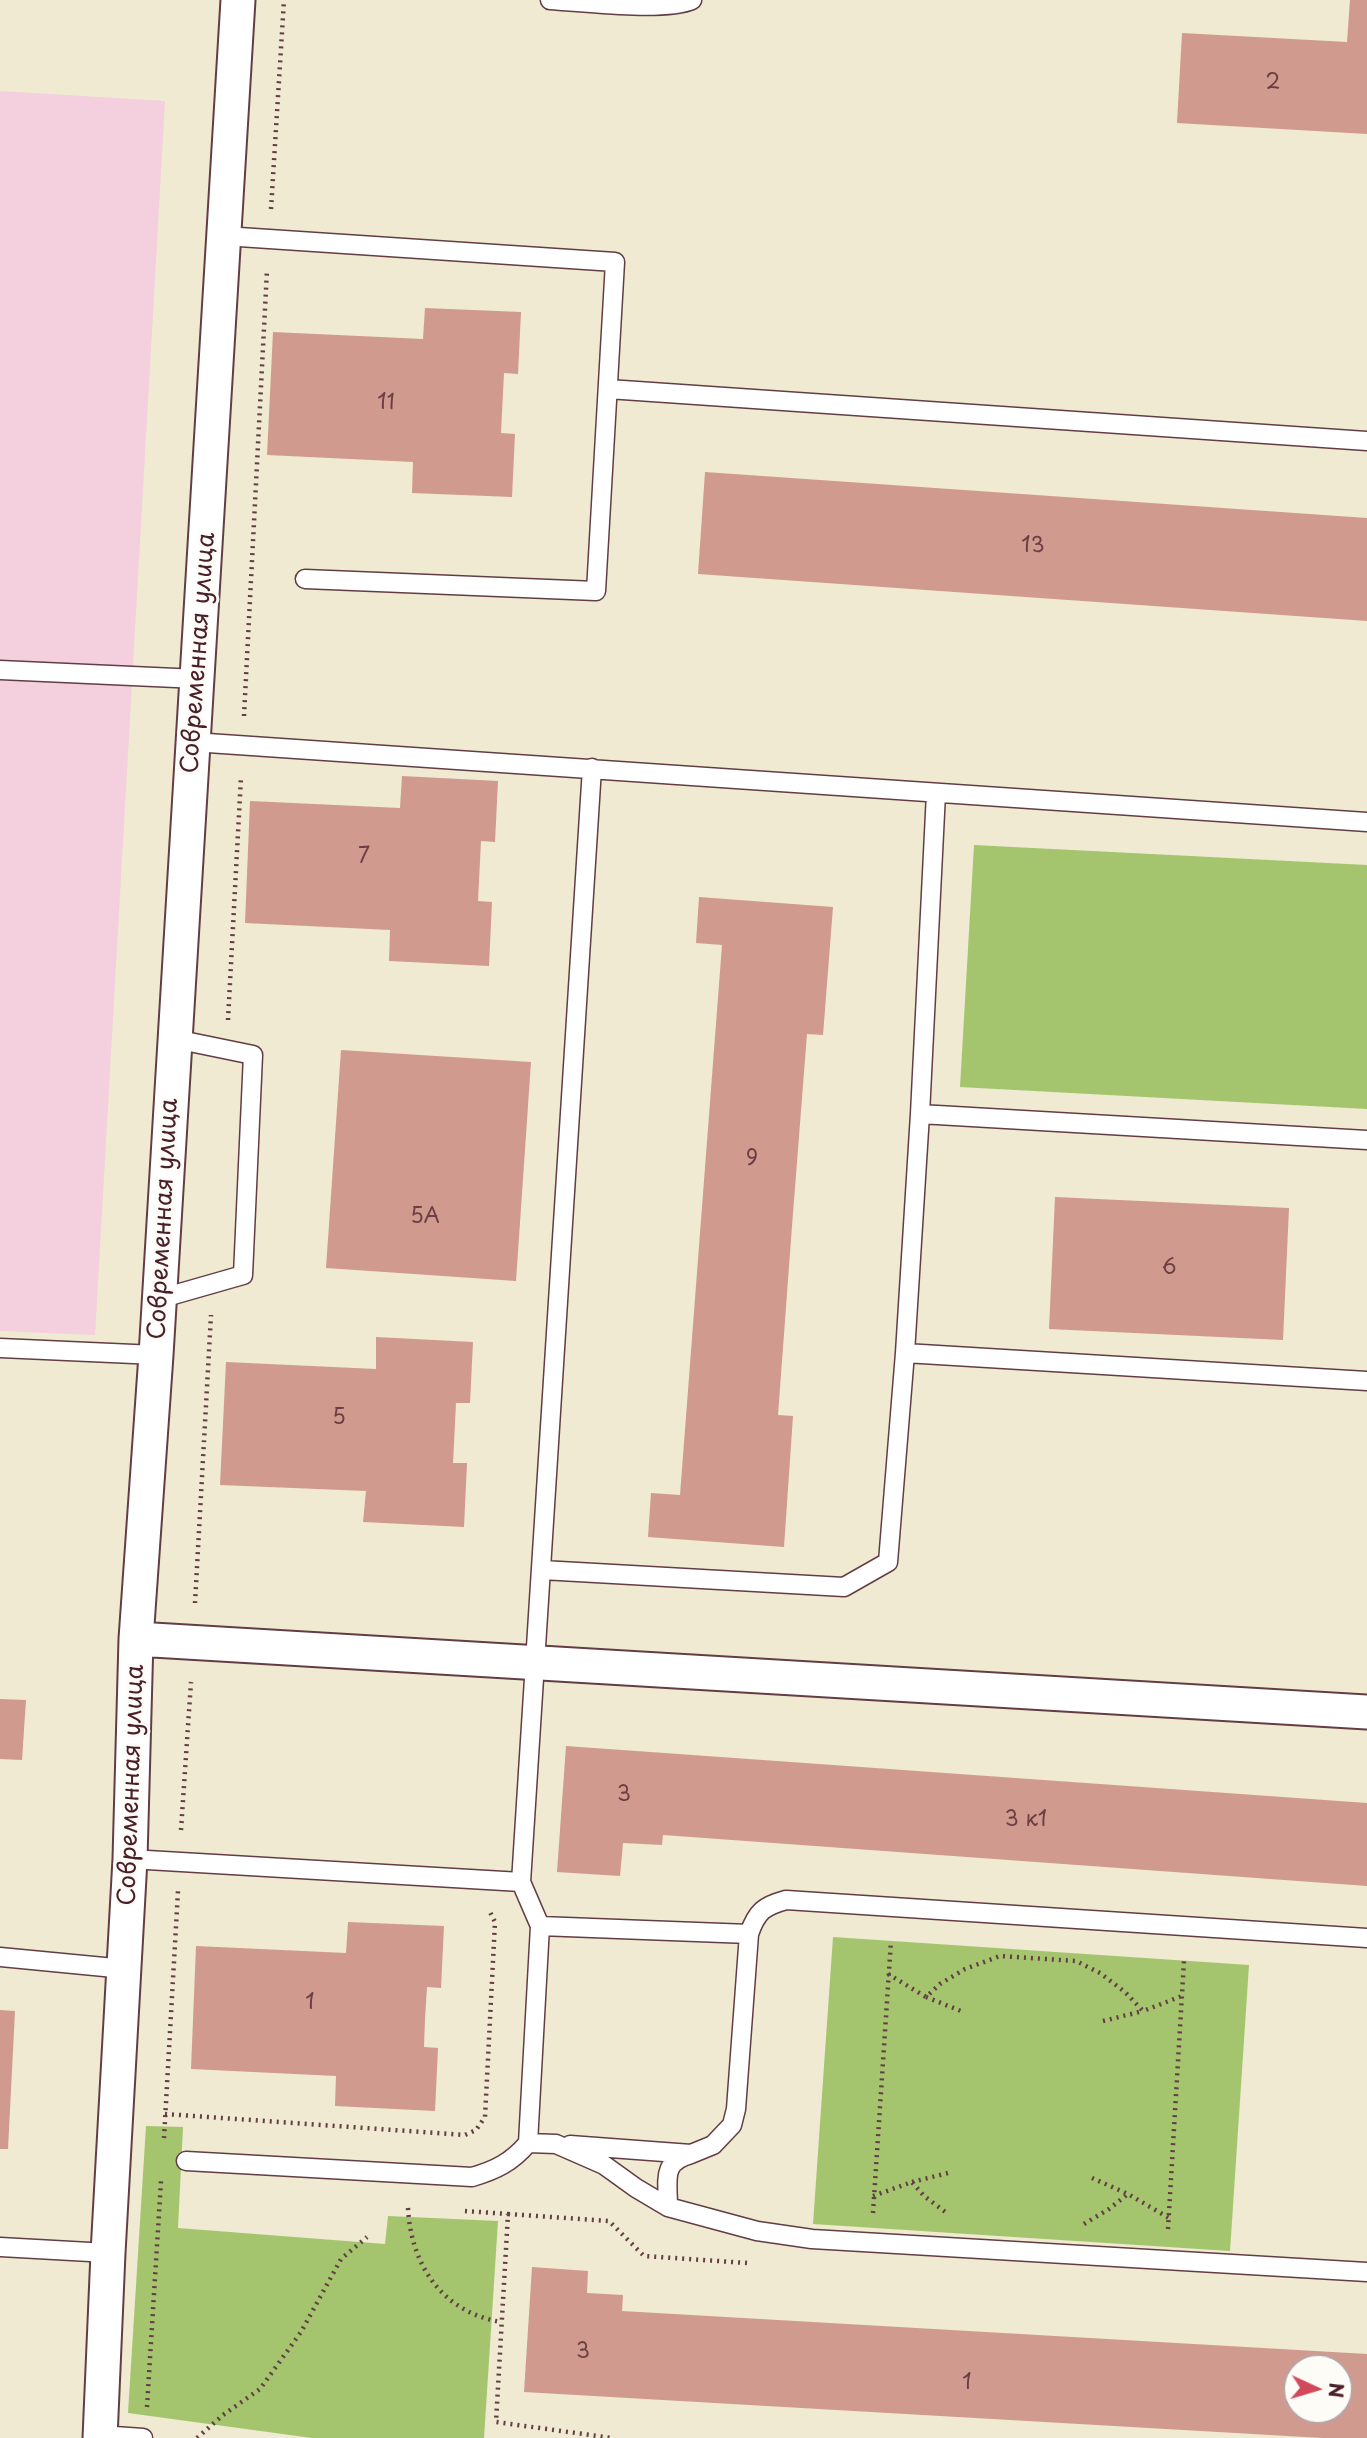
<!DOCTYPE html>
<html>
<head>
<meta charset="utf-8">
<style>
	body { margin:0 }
	#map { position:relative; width:1367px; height:2438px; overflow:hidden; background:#efead1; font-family:"Playpen Sans",sans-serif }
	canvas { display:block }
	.north { position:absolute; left:1283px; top:2354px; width:70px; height:70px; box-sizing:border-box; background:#fdfcf7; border:2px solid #b5a4a5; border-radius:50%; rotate:94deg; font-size:19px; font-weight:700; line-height:28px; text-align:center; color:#4a1f2b }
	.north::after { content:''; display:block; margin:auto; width:24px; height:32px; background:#d1495b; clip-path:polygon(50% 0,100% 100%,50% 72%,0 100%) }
</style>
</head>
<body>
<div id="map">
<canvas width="1367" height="2438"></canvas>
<div class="north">N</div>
</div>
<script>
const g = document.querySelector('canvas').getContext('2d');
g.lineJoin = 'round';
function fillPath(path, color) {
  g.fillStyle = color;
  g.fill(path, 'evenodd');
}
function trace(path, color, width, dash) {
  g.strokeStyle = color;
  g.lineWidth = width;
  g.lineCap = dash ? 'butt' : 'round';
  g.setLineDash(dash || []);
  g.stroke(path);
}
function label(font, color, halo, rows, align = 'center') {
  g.font = font + ' "Playpen Sans",sans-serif';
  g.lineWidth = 6;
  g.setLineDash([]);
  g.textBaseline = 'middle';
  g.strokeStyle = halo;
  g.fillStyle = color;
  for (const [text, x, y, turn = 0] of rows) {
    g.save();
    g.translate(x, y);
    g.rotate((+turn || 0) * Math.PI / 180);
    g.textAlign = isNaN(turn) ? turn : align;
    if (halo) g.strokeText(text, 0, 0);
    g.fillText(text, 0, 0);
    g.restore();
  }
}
fillPath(new Path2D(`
	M0,91L165,101L95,1335L0,1331Z`), '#f4cfdd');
fillPath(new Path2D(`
	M974,845L1367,865V1109L960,1087Z
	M833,1937L1249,1965L1230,2251L813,2224Z
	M146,2126L183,2127L178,2228L385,2244L388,2216L498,2221L484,2438H312L128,2413Z`), '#a4c56e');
fillPath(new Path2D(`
	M1350,0H1367V134L1177,123L1182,33L1347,42Z
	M425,308L521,312L518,374L504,373L501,433L515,434L512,497L412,493L413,462L267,455L273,332L423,339Z
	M705,472L1367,518V621L698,574Z
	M402,776L498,781L495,842L481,841L478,901L492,902L489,966L389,961L390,930L245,923L250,801L400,808Z
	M699,897L833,907L823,1035L807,1034L792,1226L778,1415L793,1416L784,1547L648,1537L651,1493L680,1495L722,945L696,943Z
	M341,1050L531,1062L516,1281L326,1268Z
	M1055,1197L1289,1208L1283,1340L1049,1329Z
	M376,1337L473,1342L470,1403H456L453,1463H467L464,1527L363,1522L366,1491L220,1485L226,1362L376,1369Z
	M0,1699L26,1700L22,1760L0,1759Z
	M566,1746L1367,1803V1886L663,1835L662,1845L623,1843L620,1876L557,1872Z
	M348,1922L444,1926L441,1988L427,1987L425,2019L424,2047L438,2048L435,2111L335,2106L336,2076L191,2069L196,1946L346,1953Z
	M0,2010L15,2011L8,2149H0Z
	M532,2267L588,2271L587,2293L623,2295L622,2311L1367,2354V2438H1322L524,2392ZM1297,2368H1339V2410H1297Z`), '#d19a8e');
const lane = new Path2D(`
	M550,0C584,2 664,12 692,0
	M224,236L615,262L596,591L305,579
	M608,389L1367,441
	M0,670L198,679
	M193,742L1367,822
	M592,768L521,1882L540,1926L528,2143L556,2144L604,2165L636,2188L668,2207L757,2231L812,2239L1367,2272
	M920,1114L936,793
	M1367,1140L920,1114L905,1353L1367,1381
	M159,1299L243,1275L253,1055L175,1039
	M0,1348L156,1355
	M542,1570L844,1587L888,1562L905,1353
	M130,1859L521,1882
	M540,1926L749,1934C757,1911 764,1906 786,1900L1367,1938
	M0,1957L125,1969
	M570,2145L691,2154L713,2145L732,2125L736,2109L749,1934
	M186,2161L472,2177C496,2170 512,2162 528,2143
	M668,2207C668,2180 661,2162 691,2154
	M0,2247L108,2253
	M100,2435L143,2438`);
const street = new Path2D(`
	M136,1639L1367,1712
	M100,2438L108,2253L130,1859L136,1639L156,1355L238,0`);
trace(lane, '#633d44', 21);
trace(street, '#633d44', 37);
trace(new Path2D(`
	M271,209L284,0
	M244,716L267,270
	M228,1020L241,777
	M195,1603L211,1315
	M181,1830L191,1682
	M888,1974L926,1997L940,1984L965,1969L1000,1956L1076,1961L1100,1973L1125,1992L1143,2011L1182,1996
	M926,1997L961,2011
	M1103,2021L1143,2011
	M165,2114L465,2135L476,2130L485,2117L495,1922L490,1912
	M164,2138L178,1891
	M1092,2178L1128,2194
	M912,2182L952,2172
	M873,2196L912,2182L924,2196L948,2214
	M408,2208C411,2265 442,2312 501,2322
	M465,2211L508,2214L496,2422L612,2438
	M873,2213L891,1941
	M508,2214L609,2221L644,2256L747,2263
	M1084,2224L1109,2209L1128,2194L1169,2218
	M1168,2229L1184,1961
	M147,2407L161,2181
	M197,2438L223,2415L260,2389L301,2332L341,2259L367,2237`), '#633d44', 4.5, [2, 5]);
trace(lane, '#fff', 18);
trace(street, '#fff', 33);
label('21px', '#6c3e44', null, [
	["2",1273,83],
	["11",386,403],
	["13",1033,546],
	["7",364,857],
	["9",752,1159],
	["5А",425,1217],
	["6",1169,1268],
	["5",339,1418],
	["3",624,1795],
	["3 к1",1026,1820],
	["1",310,2003],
	["3",583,2352],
	["1",967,2383]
]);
label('24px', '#4a1f2b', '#fdfcf7', [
	["Современная улица",199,653,-86],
	["Современная улица",164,1219,-87],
	["Современная улица",132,1785,-88]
]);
</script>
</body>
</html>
